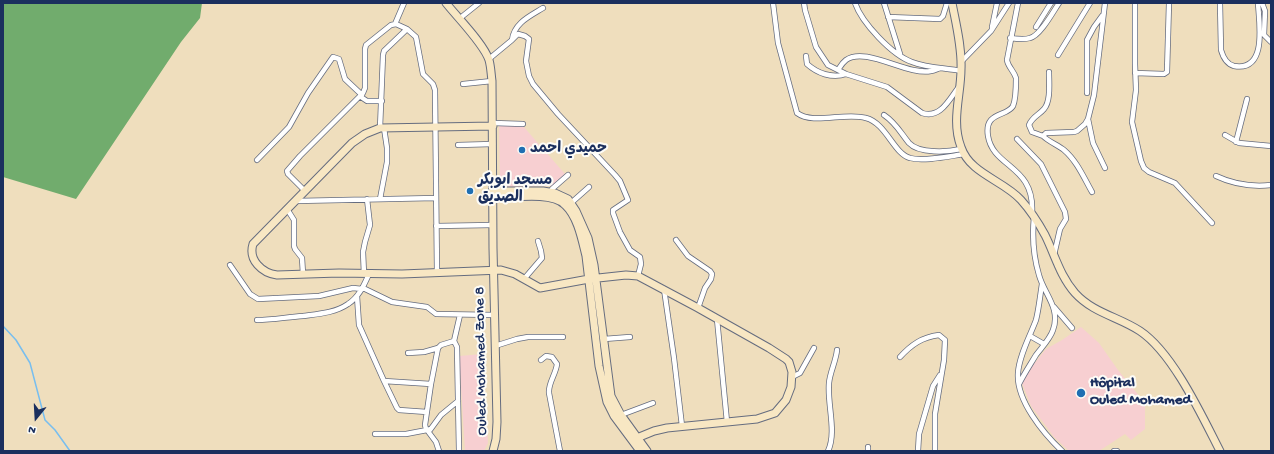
<!DOCTYPE html>
<html>
<head>
<meta charset="utf-8">
<style>
	body { margin:0 }
	#map { position:relative; width:1274px; height:454px; overflow:hidden; background:#efdebd; font-family:"Gochi Hand",sans-serif }
	canvas { display:block }
	.frame { position:absolute; inset:0; border:4px solid #1b2f5e; pointer-events:none }
	.north { position:absolute; left:16px; top:398px; width:40px; height:40px; -webkit-text-stroke:3px #fdfcf7; paint-order:stroke; rotate:198deg; font-size:11px; font-weight:700; line-height:16px; text-align:center; color:#1b2f5e }
	.north::after { content:''; display:block; margin:auto; width:14px; height:18px; background:#1b2f5e; clip-path:polygon(50% 0,100% 100%,50% 72%,0 100%) }
</style>
</head>
<body>
<div id="map">
<canvas width="1274" height="454"></canvas>
<div class="frame"></div>
<div class="north">N</div>
</div>
<script>
const g = document.querySelector('canvas').getContext('2d');
g.lineJoin = 'round';
function fillPath(path, color) {
  g.fillStyle = color;
  g.fill(path, 'evenodd');
}
function trace(path, color, width, dash) {
  g.strokeStyle = color;
  g.lineWidth = width;
  g.lineCap = dash ? 'butt' : 'round';
  g.setLineDash(dash || []);
  g.stroke(path);
}
function label(font, color, halo, rows, align = 'center') {
  g.font = font + ' "Gochi Hand","Playpen Sans Arabic",sans-serif';
  g.lineWidth = 4;
  g.setLineDash([]);
  g.textBaseline = 'middle';
  g.strokeStyle = halo;
  g.fillStyle = color;
  for (const [text, x, y, turn = 0] of rows) {
    g.save();
    g.translate(x, y);
    g.rotate((+turn || 0) * Math.PI / 180);
    g.textAlign = isNaN(turn) ? turn : align;
    if (halo) g.strokeText(text, 0, 0);
    g.fillText(text, 0, 0);
    g.restore();
  }
}
fillPath(new Path2D(`
	M499,125L523,126L565,174L552,186L500,187Z
	M1081,327L1099,343L1118,370L1145,403V429L1131,440L1125,434L1099,451H1069L1054,437L1031,406L1022,383L1030,369L1046,349L1062,340Z
	M483,354L488,443L484,451H465L459,356Z`), '#f7cfd1');
fillPath(new Path2D(`
	M3,3H202L200,18L181,42L76,199L3,177Z`), '#71ac6d');
trace(new Path2D(`
	M3,326L16,340L30,363L45,420L55,430L70,451`), '#78beef', 1.5);
const street = new Path2D(`
	M773,3L778,43L797,113C813,125 845,112 866,118C886,123 894,154 910,158C923,162 950,156 965,154
	M804,3L805,10L816,47L828,65L846,74L887,87L922,113C940,119 949,100 958,88
	M855,3C862,23 892,55 912,62C927,68 946,68 961,71
	M884,3L900,54
	M1018,3L1007,60C1008,67 1014,71 1016,78C1016,86 1016,99 1013,106C1007,117 984,111 988,136C993,168 1035,165 1032,213
	M1135,3V64L1136,90L1132,122L1141,161L1144,168L1149,172L1175,183L1212,223
	M1220,3L1221,50C1223,57 1226,64 1234,66C1268,72 1259,22 1258,3
	M1262,3L1265,11L1264,35L1271,42
	M888,17L940,19L943,16L947,3
	M459,19L479,3
	M395,24L404,3
	M992,27L997,3
	M1036,27L1051,3
	M1010,38C1017,39 1024,40 1030,38C1040,36 1053,12 1059,3
	M512,40L518,34L525,36L529,39L526,61L529,76L533,84L558,114L615,175L620,181L628,200L613,210V213L620,232L630,250L640,257L641,264L638,276
	M1058,55L1090,3
	M806,56L807,64C817,73 832,79 846,74
	M489,59L512,40C514,23 530,16 543,8
	M961,62L991,31L1009,3
	M838,70C840,67 842,63 846,60C866,46 907,76 931,71C934,71 937,69 940,68
	M1135,73L1164,74L1167,72L1169,3
	M463,84L492,81
	M1087,93V40L1094,27L1102,16
	M361,97L367,101H382
	M884,115C896,123 900,132 909,143C919,154 948,152 961,149
	M1088,119L1093,143L1105,168
	M493,123L523,124
	M380,128L383,55L384,51L407,29L416,37L423,74L433,84L435,90L437,273
	M1225,135L1239,143L1271,146
	M1043,136L1032,132L1029,125C1032,117 1039,115 1044,109C1051,101 1049,83 1049,72
	M1017,139L1041,164L1065,212L1066,219L1060,229L1054,255
	M1236,142L1247,99
	M458,145L493,144
	M257,160L289,127L308,93L333,57L339,59L345,79L362,95
	M1216,176C1233,184 1252,187 1271,185
	M305,191L288,174L287,171L300,156L363,93L365,88V49L366,45L391,25L396,24L407,29
	M551,192L552,189L568,175
	M1092,192C1084,178 1077,161 1064,150C1058,145 1049,142 1043,136L1046,133L1074,132L1077,131L1085,124L1088,119L1094,95L1105,3
	M380,199L387,162V148L384,128
	M296,201L436,198
	M571,203L589,187
	M287,209L294,220V246L295,249L302,258L303,274
	M436,226L493,225
	M676,240L688,256L710,271L712,274L711,279L705,288L698,308
	M230,265L250,294L258,299L319,296L353,288L362,289
	M364,274L363,252L365,242L370,225L367,199
	M524,279L542,258L541,251L538,241
	M1042,284C1040,296 1039,308 1036,320C1030,336 1019,356 1018,373C1016,400 1043,433 1062,451
	M363,288L392,302L427,307L436,314L495,315
	M664,289L674,358L682,426
	M357,296L359,325L384,381L431,384L425,425L426,429L430,430L441,415L458,401
	M1054,307L1072,328
	M717,319L727,422
	M257,320C273,320 287,317 303,316C318,314 335,313 348,304C359,297 364,285 369,274
	M1030,336L1044,344
	M604,339L630,337
	M454,341L457,347L459,451
	M495,346L517,339L528,337H563
	M408,353L424,352L438,348
	M900,357C911,345 922,337 939,335L945,340L944,360L935,414V451
	M541,360L546,356L552,357L557,364C556,374 548,383 549,393L560,451
	M792,377L800,373L814,348
	M384,381L397,408L399,410L427,412
	M431,384L438,348L441,345L454,341L460,315
	M1019,384C1024,374 1030,365 1036,355C1042,347 1050,339 1053,330C1061,308 1044,294 1039,275C1033,255 1032,237 1034,217
	M621,415L653,403
	M375,434H406L427,430L436,442L439,451
	M868,447V451
	M828,451C837,432 827,404 829,383C830,372 836,361 837,350
	M918,451L919,434L933,386L940,375
	M1114,451H1117`);
const secondary = new Path2D(`
	M446,3C457,17 484,44 489,60C491,67 491,74 492,81L493,248L497,422L496,439L493,451
	M952,3C956,24 962,47 961,69C961,95 951,121 961,147C970,174 1003,180 1021,200C1030,210 1038,222 1045,235C1055,255 1060,276 1075,293C1093,313 1119,317 1140,331C1173,353 1202,416 1220,451
	M493,126L380,128L365,134L352,143L253,244C248,260 262,273 277,275L339,273L402,274L501,270L515,274L540,288L589,279L626,275L638,276L698,308L769,348L786,359L789,362L792,372L791,387L786,400L775,413L757,419L667,428L654,431L632,440
	M493,191H543L555,193L568,199L576,211L588,238L594,265L611,396L621,415L647,451
	M493,198C511,198 552,191 565,205C578,217 582,240 586,256L599,366L607,402L614,416L640,451`);
trace(street, '#656c7f', 6);
trace(secondary, '#656c7f', 9);
trace(street, '#fff', 4.5);
trace(secondary, '#f8e7c3', 7);
for (const [x, y, r, color] of [
	[522,150,4,"#1f6fb2"],
	[470,191,4,"#1f6fb2"],
	[1081,393,5,"#1f6fb2"]
]) {
  const dot = new Path2D();
  dot.arc(x, y, r, 0, 2 * Math.PI);
  g.fillStyle = color;
  g.fill(dot);
  trace(dot, '#fdfcf7', 1.5);
}
label('bold 15px', '#1b2f5e', '#fdfcf7', [
	["حميدي احمد",530,150],
	["مسجد ابوبكر",478,182],
	["الصديق",478,199],
	["Hôpital",1090,384],
	["Ouled Mohamed",1090,401]
], 'left');
label('15px', '#1b2f5e', '#fdfcf7', [
	["Ouled Mohamed Zone 8",482,361,-91]
]);
</script>
</body>
</html>
